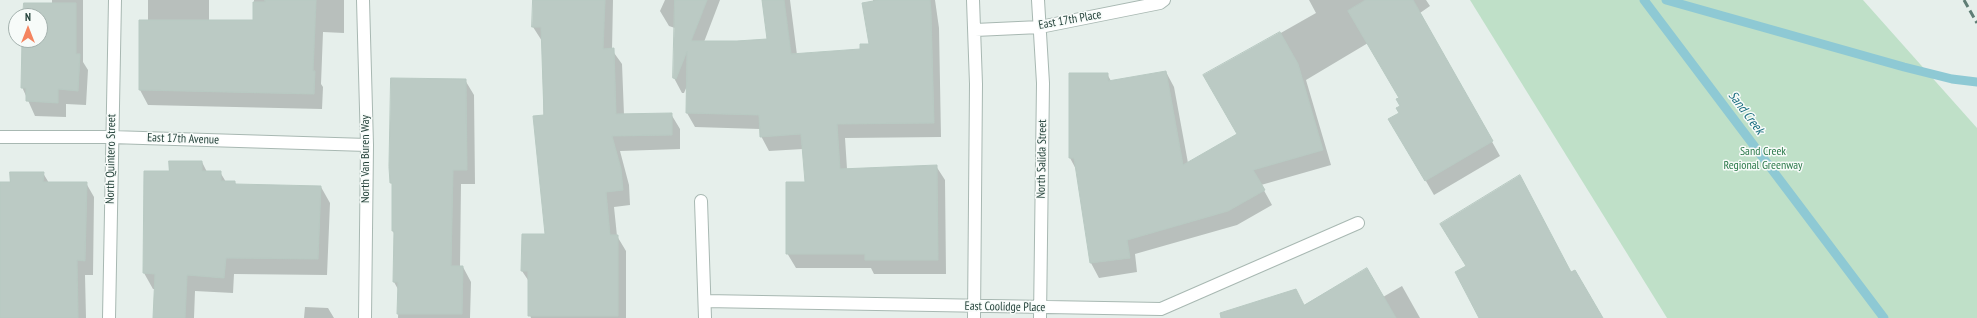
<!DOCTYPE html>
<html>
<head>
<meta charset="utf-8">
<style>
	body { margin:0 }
	#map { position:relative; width:1977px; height:318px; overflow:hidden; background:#e6efeb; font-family:"PT Sans Narrow",sans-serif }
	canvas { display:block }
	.north { position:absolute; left:8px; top:8px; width:40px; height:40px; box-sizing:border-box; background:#f7fbf9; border:1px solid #a3b1ad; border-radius:50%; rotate:0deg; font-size:11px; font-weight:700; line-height:16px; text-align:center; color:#24423a }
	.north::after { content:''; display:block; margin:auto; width:14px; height:18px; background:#f4845f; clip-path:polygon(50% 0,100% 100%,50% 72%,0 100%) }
</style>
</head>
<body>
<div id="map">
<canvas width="1977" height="318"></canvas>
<div class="north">N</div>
</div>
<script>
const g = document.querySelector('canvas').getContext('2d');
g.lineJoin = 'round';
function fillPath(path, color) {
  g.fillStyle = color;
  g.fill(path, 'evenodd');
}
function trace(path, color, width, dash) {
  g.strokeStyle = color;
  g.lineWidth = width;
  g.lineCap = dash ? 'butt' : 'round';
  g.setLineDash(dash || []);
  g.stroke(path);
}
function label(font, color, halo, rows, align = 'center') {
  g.font = font + ' "PT Sans Narrow",sans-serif';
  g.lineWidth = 3;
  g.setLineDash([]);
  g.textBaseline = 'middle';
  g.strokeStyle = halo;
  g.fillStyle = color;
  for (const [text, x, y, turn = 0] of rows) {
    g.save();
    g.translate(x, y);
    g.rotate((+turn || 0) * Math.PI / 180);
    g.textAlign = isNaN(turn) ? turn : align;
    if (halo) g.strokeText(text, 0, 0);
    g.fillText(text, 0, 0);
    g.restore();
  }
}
fillPath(new Path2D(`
	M1470,0H1863L1977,128V318H1667Z`), '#bfe0c8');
fillPath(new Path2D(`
	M52,0H83V62L88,70L86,105L66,104V117L35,116L22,87L23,40H40V16H24L52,4Z
	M148,0H209V21H254V0H344V33L323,32L321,84L323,87L322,109L148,105L140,90V21H148Z
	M534,0H613L612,50L622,64L624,115L671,114L680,129V149L620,151L629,185L630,205L614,207L617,236L626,251V318H531L530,315V283L522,271L523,235H546L542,41L533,27Z
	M665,0H720L704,42L768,40L763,0H790L797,55L861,50L870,45L873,0H935L939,28L941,137L845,138L847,169L936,166L945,180L946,274H874L871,268H796L787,253L806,183L803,149L769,151L761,136L760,129L695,127L687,113V86L684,93H682L674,78L675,28L669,26L660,11Z
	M1309,0H1426L1430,6L1420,13L1500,156L1434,195L1390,119L1400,113V98L1368,43L1306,80L1331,165L1261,185L1272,205L1237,225L1135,254L1137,272L1099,278L1091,263L1077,171L1070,158L1107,74L1111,81L1166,72L1174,87L1188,163L1238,134L1205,76L1316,13Z
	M465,80L474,95L475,184H461L460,267H463L471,282L470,318H398L399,291L394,282L395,236L393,231V187L391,182Z
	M202,162L207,172H220L226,182H235L236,185L321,187L330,203L327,275L234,274L233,293L195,291L194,318H154L155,289H153L144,273L170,172Z
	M43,173L49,183H86L94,197L93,275H85L86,318H0V183H11Z
	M1402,286L1420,318H1289L1383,297Z
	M305,307L328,308L334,318H304Z`), '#0003');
trace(new Path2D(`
	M1644,0L1884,318
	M1666,0L1904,67L1952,79L1977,82`), '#8ec9d4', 9);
const building = new Path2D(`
	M265,0H316L313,71H315L314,94L139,90V20H253V2H265Z
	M533,0H605L603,49L614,48L616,114L672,113V135L612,136L621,169L623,190L606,192L610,235H618V316H528V271H521L522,234H545L533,116L544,115L541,27H532Z
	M675,0H707L691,41H737L767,39L762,0H784L791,54L860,49V44H869L862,3L879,0H930L931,13L934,123L837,124L840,169L937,165L938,260H865V254H786V182H805L801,134L760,137L759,115L686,113L687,51L676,79L673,78Z
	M1366,0H1413L1493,141L1425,181L1388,119L1399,113L1396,108L1400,106L1396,99L1399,98L1348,11Z
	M24,3H76V54H80L78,91L58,89V103L26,101V88H21L22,40H40V16H23Z
	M1280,32L1298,64L1323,150L1253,170L1265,190L1228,211L1127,240L1130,258L1090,263L1074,158H1069V73H1108V81L1166,71L1183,165L1237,134L1203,75Z
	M391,78L466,79L467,170H453L451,266H463L462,314H397L398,282H393L394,231H392V183H390L389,167Z
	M169,161H202V171H221V181H235V184L321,186L318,259L226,258L224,278L187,275L185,318H153L155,274L143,273L144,171H169Z
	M10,172H44L43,182H87L85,261L77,260L78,318H0V182H10Z
	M1520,175L1571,272L1575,270L1603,318H1479L1455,272L1466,266L1440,224Z
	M1367,268L1396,318H1221L1220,313L1296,289L1304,305Z`);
fillPath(building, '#bbcac4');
trace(building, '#b8c9c2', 1);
const minor = new Path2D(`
	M363,0L367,145L365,318
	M973,0L976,84L974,318
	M1038,0L1043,83L1040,318
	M975,30L1040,27L1160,3L1164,0
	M0,137H111L367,145
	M701,201L705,318
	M705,301L1161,309L1358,223
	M109,318L115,0`);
trace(minor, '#a8b8b2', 14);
trace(minor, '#fff', 12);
trace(new Path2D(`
	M1964,0L1977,23`), '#5f7d75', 3, [8, 4]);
label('12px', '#24423a', '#f7fbf9', [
	["East 17th Place",1070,20,-10],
	["East 17th Avenue",183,139,2],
	["North Quintero Street",111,159,-89],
	["North Van Buren Way",366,159,-90],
	["North Salida Street",1042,159,-89],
	["East Coolidge Place",1005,307,1]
]);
label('12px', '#2d7a4b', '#f7fbf9', [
	["Sand Creek",1763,152],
	["Regional Greenway",1763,166]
]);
label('italic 13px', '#1c6f80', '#f7fbf9', [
	["Sand Creek",1746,113,53]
]);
</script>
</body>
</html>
